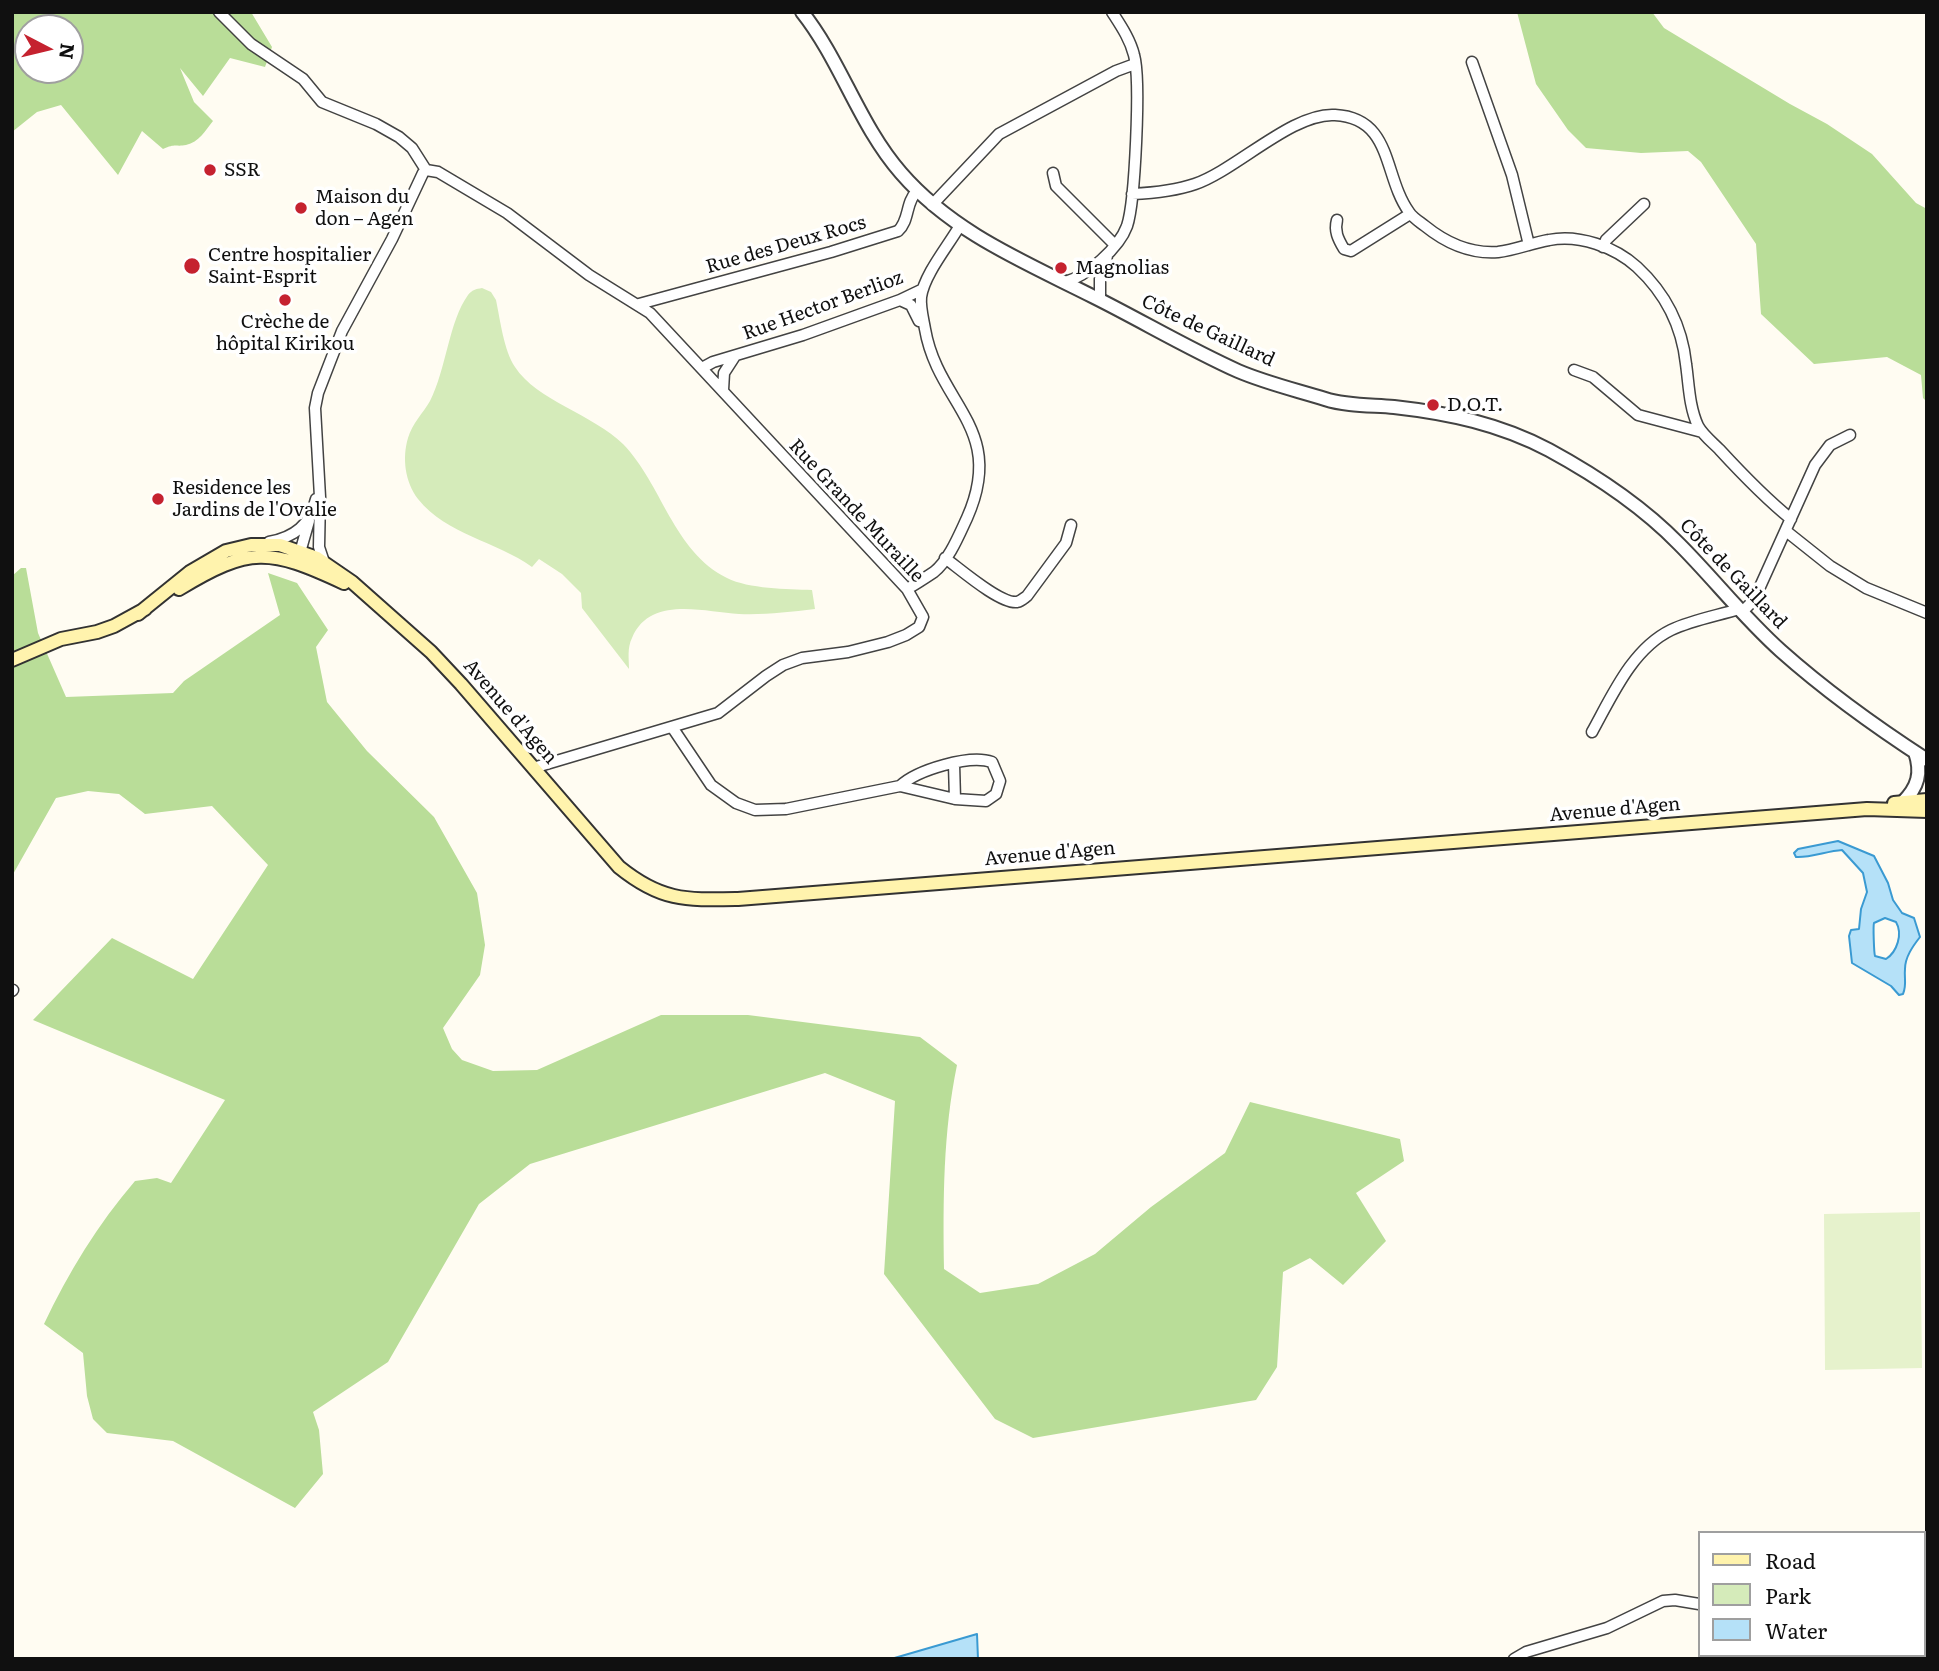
<!DOCTYPE html>
<html>
<head>
<meta charset="utf-8">
<style>
	body { margin:0 }
	#map { position:relative; width:1939px; height:1671px; overflow:hidden; background:#fffcf2; font-family:Literata,serif }
	canvas { display:block }
	.frame { position:absolute; inset:0; border:14px solid #101010; pointer-events:none }
	.legend { position:absolute; left:1698px; top:1531px; width:228px; height:126px; box-sizing:border-box; background:#fff; border:2px solid #9f9f9f; margin:0; padding:9px 12px; list-style:none; font-size:21px; color:#101010 }
	.legend li { display:flex; align-items:center; gap:14px; height:35px }
	.legend b { width:35px; border:2px solid #9f9f9f }
	.north { position:absolute; left:14px; top:14px; width:70px; height:70px; box-sizing:border-box; background:#fff; border:2px solid #9f9f9f; border-radius:50%; rotate:97deg; font-size:19px; font-weight:700; line-height:28px; text-align:center; color:#101010 }
	.north::after { content:''; display:block; margin:auto; width:24px; height:32px; background:#c5222f; clip-path:polygon(50% 0,100% 100%,50% 72%,0 100%) }
</style>
</head>
<body>
<div id="map">
<canvas width="1939" height="1671"></canvas>
<div class="frame"></div>
<ul class="legend">
<li><b style="height:9px;background:#fff3ad"></b>Road</li>
<li><b style="height:19px;background:#d5ebba"></b>Park</li>
<li><b style="height:19px;background:#b5e1f8"></b>Water</li>
</ul>
<div class="north">N</div>
</div>
<script>
const g = document.querySelector('canvas').getContext('2d');
g.lineJoin = 'round';
function fillPath(path, color) {
  g.fillStyle = color;
  g.fill(path, 'evenodd');
}
function trace(path, color, width, dash) {
  g.strokeStyle = color;
  g.lineWidth = width;
  g.lineCap = dash ? 'butt' : 'round';
  g.setLineDash(dash || []);
  g.stroke(path);
}
function label(font, color, halo, rows, align = 'center') {
  g.font = font + ' Literata,serif';
  g.lineWidth = 7;
  g.setLineDash([]);
  g.textBaseline = 'middle';
  g.strokeStyle = halo;
  g.fillStyle = color;
  for (const [text, x, y, turn = 0] of rows) {
    g.save();
    g.translate(x, y);
    g.rotate((+turn || 0) * Math.PI / 180);
    g.textAlign = isNaN(turn) ? turn : align;
    if (halo) g.strokeText(text, 0, 0);
    g.fillText(text, 0, 0);
    g.restore();
  }
}
fillPath(new Path2D(`
	M482,288L491,292L496,300C500,319 504,351 515,367C536,400 594,415 623,444C662,484 673,551 727,578C749,589 787,589 812,590L815,609C789,612 765,615 739,614C704,612 650,595 632,638C627,648 629,659 629,669L582,608L581,593L562,574L539,559L532,567C496,541 447,535 418,499C405,482 402,458 408,438C412,424 423,413 430,401C446,370 449,321 468,295C472,290 476,289 482,288Z`), '#d5ebba');
fillPath(new Path2D(`
	M12,12H251L272,47L265,67L230,58L203,96L180,68L194,102L213,121C205,131 199,142 186,145C175,147 176,143 163,149L142,131L118,175L61,105L37,112L12,132ZM28,28H70V70H28Z
	M1517,12H1652L1664,28L1790,104L1827,124L1872,154L1916,203L1927,209V402L1923,398L1921,375L1887,357L1814,364L1761,314L1756,244L1701,162L1688,151L1641,153L1586,148L1568,130L1536,84Z
	M21,568H26L38,633L66,697L173,693L184,681L280,615L268,573L297,583L328,630L316,647L327,702L367,751L434,817L477,893L485,945L480,975L443,1028L452,1049L462,1060L493,1071L537,1070L661,1015H748L920,1037L957,1065C943,1133 943,1199 944,1269L980,1293L1038,1284L1095,1254L1151,1207L1225,1153L1250,1102L1400,1139L1404,1161L1356,1193L1386,1241L1343,1285L1310,1258L1283,1272L1277,1367L1256,1400L1033,1438L995,1419L884,1274L895,1101L825,1073L530,1164L479,1204L388,1362L313,1412L319,1430L323,1474L295,1508L173,1441L107,1433L93,1419L87,1396L83,1353L44,1324C68,1273 98,1224 135,1181L157,1178L171,1183L225,1100L33,1020L112,938L193,979L268,865L212,806L145,814L119,794L88,791L56,798L12,876V576Z`), '#b9dd98');
fillPath(new Path2D(`
	M1920,1212L1922,1368L1825,1370L1824,1214Z`), '#e6f2cc');
const water = new Path2D(`
	M1838,841L1874,856L1888,883L1893,900L1902,913L1914,918L1920,937C1913,946 1905,957 1905,969C1904,978 1907,985 1903,994L1899,995L1891,986L1852,963L1849,936L1851,930L1859,929L1861,909L1867,892L1863,873L1842,850C1827,851 1810,858 1796,857L1794,853L1798,849ZM1885,918L1896,922C1903,934 1897,952 1886,959L1875,956C1874,953 1873,926 1874,923Z
	M977,1634L978,1659H891Z`);
fillPath(water, '#b5e1f8');
trace(water, '#3a9ad2', 2);
const minor = new Path2D(`
	M219,12L251,44L303,79L322,102L376,124L399,137L412,148L426,170
	M1472,62L1512,175L1529,245
	M426,170L438,172L507,213L589,275L650,313L907,589L923,617L919,627L906,635L888,642L848,652L802,658L783,665L766,676L718,713L533,768
	M1053,173L1056,186L1115,245
	M1132,194C1153,193 1175,191 1195,184C1236,170 1293,112 1335,115C1393,118 1383,176 1409,212C1413,218 1420,222 1425,226C1446,243 1470,254 1498,252C1515,250 1532,243 1549,240C1579,234 1615,247 1637,267C1665,293 1682,326 1686,364C1689,385 1689,406 1698,426C1703,435 1712,442 1719,449C1742,474 1765,498 1791,519
	M932,205L999,134L1116,71L1135,64
	M1337,220C1334,231 1338,239 1344,249L1351,251L1410,214
	M1603,247L1606,240L1644,204
	M1065,282C1087,276 1119,248 1127,226C1135,202 1141,80 1134,55C1130,39 1121,26 1112,12
	M900,300L911,305L919,321
	M1100,300V279L1107,256
	M639,304L831,252L898,231C910,220 905,203 917,191
	M702,368L713,362L803,335L900,300L923,289
	M1574,370L1593,377L1638,415L1702,432
	M723,390L724,373L735,356
	M1786,531L1830,566L1866,588L1927,613
	M269,542C295,537 310,525 316,499
	M302,558L301,549L309,521
	M945,558C960,569 1000,604 1017,602C1021,601 1023,599 1027,596L1066,543L1071,525
	M324,562L319,547L320,497L315,408L318,393L342,331L392,239L423,173L426,170
	M907,589C916,584 925,578 934,572C949,560 959,535 967,518C1007,428 938,405 925,329C923,318 920,307 921,297C924,275 948,246 959,227
	M1742,612L1754,600L1815,465L1830,445L1850,435
	M672,727L711,785L736,803L755,810L786,809L900,786L955,799L986,801L996,794L1000,781L992,762C970,754 917,770 900,786
	M1592,732C1612,696 1632,649 1671,630C1692,620 1716,616 1739,609
	M954,764L955,799
	M12,991L13,990
	M1823,1655L1825,1659
	M1514,1659L1526,1652L1607,1628L1663,1601L1675,1600L1699,1604`);
const tertiary = new Path2D(`
	M802,12C841,61 859,125 901,173C953,233 1025,262 1094,297C1142,321 1189,349 1238,371C1266,383 1296,390 1325,399C1347,406 1371,405 1394,407C1448,413 1500,424 1549,450C1595,475 1642,506 1679,544C1714,579 1744,618 1781,651C1826,691 1876,727 1927,760
	M1903,802C1918,787 1922,773 1915,752`);
const secondary = new Path2D(`
	M179,589C250,546 269,548 344,583
	M138,614L190,572L226,551L251,545H280L317,558L352,582L431,652L461,684L619,867C661,901 685,900 738,899L1867,809L1927,811
	M12,660L61,639L97,632L114,626L145,609
	M1894,803L1927,800`);
trace(minor, '#434343', 13);
trace(tertiary, '#434343', 16);
trace(secondary, '#323232', 16);
trace(minor, '#fff', 10);
trace(tertiary, '#fff', 12);
trace(secondary, '#fff3ad', 12);
for (const [x, y, r, color] of [
	[210,170,7,"#c5222f"],
	[301,208,7,"#c5222f"],
	[192,266,9,"#c5222f"],
	[1061,268,7,"#c5222f"],
	[285,300,7,"#c5222f"],
	[1433,405,7,"#c5222f"],
	[158,499,7,"#c5222f"]
]) {
  const dot = new Path2D();
  dot.arc(x, y, r, 0, 2 * Math.PI);
  g.fillStyle = color;
  g.fill(dot);
  trace(dot, '#fff', 2.5);
}
label('19px', '#101010', '#fff', [
	["SSR",224,170],
	["Maison du",315,197],
	["don – Agen",315,219],
	["Centre hospitalier",208,255],
	["Saint-Esprit",208,277],
	["Magnolias",1075,268],
	["Crèche de",285,322,"center"],
	["hôpital Kirikou",285,344,"center"],
	["D.O.T.",1447,405],
	["Residence les",172,488],
	["Jardins de l'Ovalie",172,510]
], 'left');
label('19px', '#101010', '#fff', [
	["Rue des Deux Rocs",786,245,-16],
	["Rue Hector Berlioz",823,306,-20],
	["Côte de Gaillard",1208,331,25],
	["Rue Grande Muraille",856,511,47],
	["Côte de Gaillard",1733,574,46],
	["Avenue d'Agen",510,712,49],
	["Avenue d'Agen",1615,810,-5],
	["Avenue d'Agen",1050,854,-5]
]);
</script>
</body>
</html>
